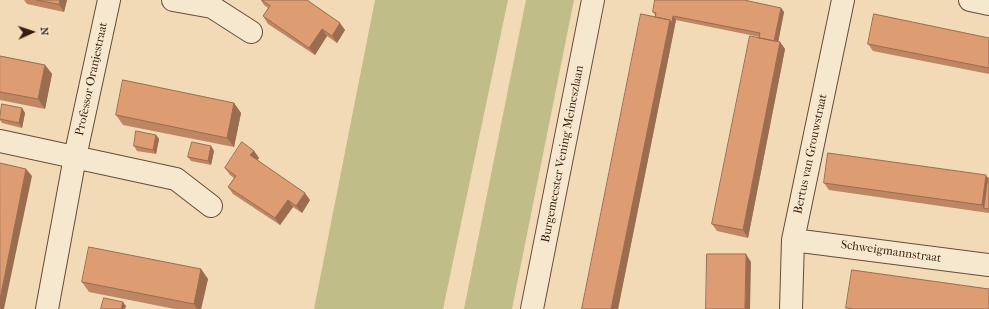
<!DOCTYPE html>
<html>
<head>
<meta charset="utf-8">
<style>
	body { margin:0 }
	#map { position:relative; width:989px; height:309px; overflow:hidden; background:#f1dab5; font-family:"IM FELL French Canon",serif }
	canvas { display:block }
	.north { position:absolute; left:12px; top:12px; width:40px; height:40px; -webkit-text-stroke:3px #f6e7cf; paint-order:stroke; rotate:87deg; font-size:11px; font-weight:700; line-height:16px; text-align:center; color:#371d11 }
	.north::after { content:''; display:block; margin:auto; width:14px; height:18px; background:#371d11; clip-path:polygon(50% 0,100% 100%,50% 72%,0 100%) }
</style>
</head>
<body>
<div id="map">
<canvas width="989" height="309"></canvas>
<div class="north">N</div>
</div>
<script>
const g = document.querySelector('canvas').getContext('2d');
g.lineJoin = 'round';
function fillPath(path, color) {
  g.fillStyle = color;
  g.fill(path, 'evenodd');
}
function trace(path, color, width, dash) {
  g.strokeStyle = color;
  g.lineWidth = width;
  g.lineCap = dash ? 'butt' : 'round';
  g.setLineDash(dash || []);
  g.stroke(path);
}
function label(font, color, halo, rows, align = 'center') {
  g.font = font + ' "IM FELL French Canon",serif';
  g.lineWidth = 3;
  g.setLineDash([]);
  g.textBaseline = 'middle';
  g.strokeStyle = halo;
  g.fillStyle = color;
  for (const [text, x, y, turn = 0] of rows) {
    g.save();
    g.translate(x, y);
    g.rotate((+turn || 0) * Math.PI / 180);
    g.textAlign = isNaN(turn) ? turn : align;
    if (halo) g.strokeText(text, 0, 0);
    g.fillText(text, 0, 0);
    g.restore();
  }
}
fillPath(new Path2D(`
	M375,0H508L443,309H314Z
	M526,0H574L512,309H464Z`), '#c1bd89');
const minor = new Path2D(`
	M173,0L212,7L251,32
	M970,0L989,4
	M0,141L176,179L211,206
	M793,240L989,265
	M47,309L75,157L109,0
	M532,309L593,0
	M791,309L793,240L843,0`);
trace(minor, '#664c3a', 24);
trace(minor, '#f6e7cf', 22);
fillPath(new Path2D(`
	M24,0H67L64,12L27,4Z
	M261,0H307L345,30L337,43L327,36L315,55L268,24L263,16L268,8L264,5Z
	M781,8L784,12L778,42H780L785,49L748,238L717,231L712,224L760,37L676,20L618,309H582L655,17V15L653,12Z
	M989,38V74L873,51L868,44Z
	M0,56L45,65L52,74L45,109L0,100Z
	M234,103L241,113L234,147L123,125L116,115Z
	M22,108L25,113L22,128L2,123L0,120V119Z
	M156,135L159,139L156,154L137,151L134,146Z
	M211,146L214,151L211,165L191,161L188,157Z
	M254,151L259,158L257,160L310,200L302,213L293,207L280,225L233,194L228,187L234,178L230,175L225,168Z
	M988,178H989V213L829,190L824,183Z
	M201,269L208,279L201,309H175L89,292L82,282Z`), '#be8662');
fillPath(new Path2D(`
	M60,0H67L64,12L59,4Z
	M781,8L784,12L777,48L774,43Z
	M673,16L676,20L618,309H611L670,20Z
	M340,23L345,30L337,43L332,36Z
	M322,29L327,36L315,55L309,48Z
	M780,42L785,49L748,238L743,230Z
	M45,65L52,74L45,109L38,99Z
	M234,103L241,113L234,147L227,138Z
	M22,108L25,113L22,128L19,123Z
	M156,135L159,139L156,154L153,150Z
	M211,146L214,151L211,165L208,161Z
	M254,151L259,158L255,163L250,155Z
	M26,169L32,176L4,309H0V299Z
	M986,175L989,180L984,208L987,212L982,205Z
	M305,193L310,200L302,213L296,206Z
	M288,200L293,207L280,225L275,218Z
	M746,254L751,262L750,309H745Z
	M201,269L208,279L201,309H197L194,304Z
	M123,302L126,306L125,309H121Z`), '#9b6d50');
const building = new Path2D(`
	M37,0H60L59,4Z
	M262,0H307L340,23L332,36L322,29L309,48L263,16L270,6Z
	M655,0H744L781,8L774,41L759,38L760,33L673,16L672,23L670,20L655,17L656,13L653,12Z
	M641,14L670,20L611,309H582Z
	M874,14L989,38V68L868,44Z
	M750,36L780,42L743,230L712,224Z
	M0,56L45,65L38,99L0,92Z
	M123,80L234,103L227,138L116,115Z
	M2,104L22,108L19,123L0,119Z
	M136,131L156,135L153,150L134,146Z
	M192,142L211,146L208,161L188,157Z
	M242,142L254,151L250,155L305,193L296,206L288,200L275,218L228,187L236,176L225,168Z
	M828,153L986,175L982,205L824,183Z
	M0,163L26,169L0,299Z
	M988,178H989V209L984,208Z
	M89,247L201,269L194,304L82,282Z
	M707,254H746L745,309H706Z
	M852,270L989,289V309H854L846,308Z
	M104,298L123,302L121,309H101Z`);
fillPath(building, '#dd9c72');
trace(building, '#9b6d50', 1);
label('12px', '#371d11', '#f6e7cf', [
	["Professor Oranjestraat",92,79,-78],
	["Burgemeester Vening Meineszlaan",563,154,-79],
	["Bertus van Grouwstraat",811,154,-78],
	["Schweigmannstraat",891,252,8]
]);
</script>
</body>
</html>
